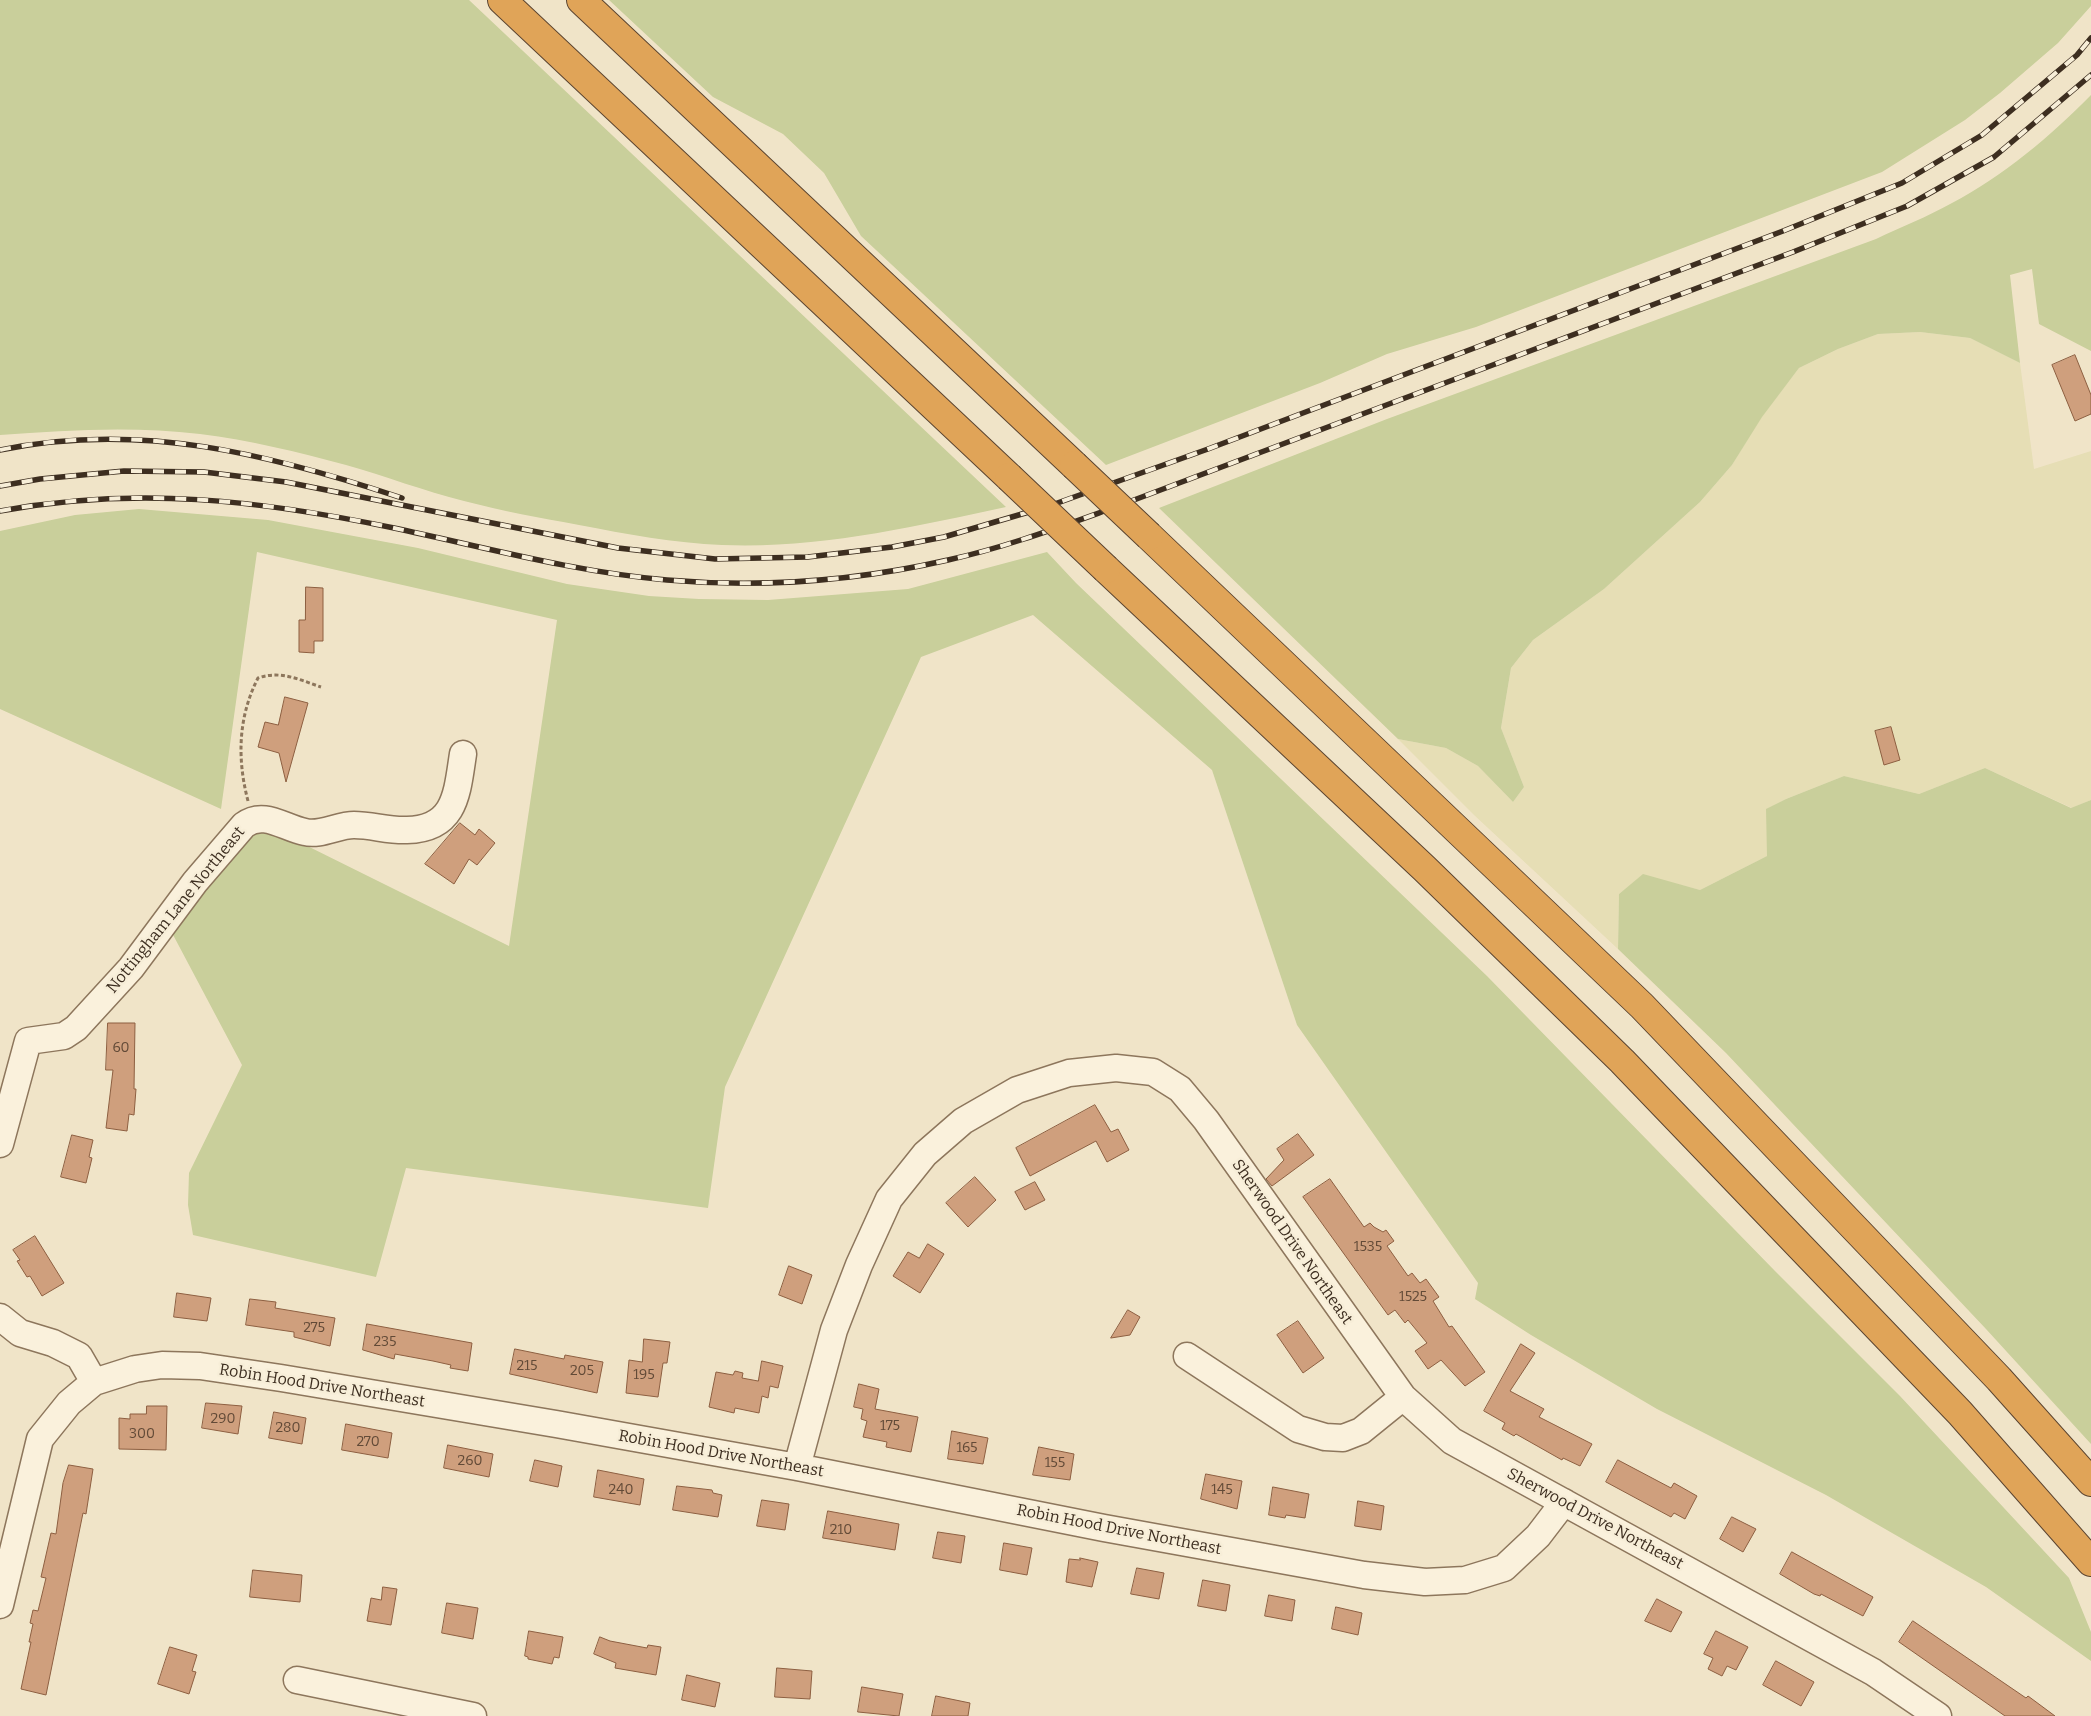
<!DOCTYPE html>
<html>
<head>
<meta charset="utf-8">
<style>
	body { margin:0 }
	canvas { display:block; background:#f0e4c8 }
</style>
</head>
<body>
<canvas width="2091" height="1716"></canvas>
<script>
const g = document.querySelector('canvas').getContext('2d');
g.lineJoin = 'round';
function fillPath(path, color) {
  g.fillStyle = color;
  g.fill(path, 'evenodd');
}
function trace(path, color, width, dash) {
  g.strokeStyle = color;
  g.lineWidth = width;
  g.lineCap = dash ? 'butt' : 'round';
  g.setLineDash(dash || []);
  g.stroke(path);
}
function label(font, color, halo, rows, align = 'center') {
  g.font = font + ' Bitter,serif';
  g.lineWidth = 5;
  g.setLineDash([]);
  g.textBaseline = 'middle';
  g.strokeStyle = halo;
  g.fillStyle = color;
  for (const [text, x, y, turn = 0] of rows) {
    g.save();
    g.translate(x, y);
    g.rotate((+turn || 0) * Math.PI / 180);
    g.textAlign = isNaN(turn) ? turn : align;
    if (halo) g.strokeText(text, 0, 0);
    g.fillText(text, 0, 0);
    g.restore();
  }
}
fillPath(new Path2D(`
	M1920,332L1970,338L2020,363L2034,469L2091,451V800L2072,808L1985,768L1919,794L1844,776L1786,799L1767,809V856L1700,890L1643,875L1619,894L1618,949L1474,815L1398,739L1446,748L1478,766L1513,802L1524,787L1501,728L1511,668L1533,640L1604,589L1700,502L1732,465L1761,417L1799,368L1838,349L1878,334Z`), '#e6deb5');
fillPath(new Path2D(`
	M0,0H469L1006,507C912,527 818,549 722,545C674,543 626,534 579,525C541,518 502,511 464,501C424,491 385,476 346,465C298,452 249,440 200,434C133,426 67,430 0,435Z
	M609,0H2091V6L2058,43L2000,93L1965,120L1882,172L1476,327L1387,354L1320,383L1106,465L861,236L824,173L783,134L713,97Z
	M2091,95V351L2039,324L2032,269L2010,275L2020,363L1970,338L1920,332L1878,334L1838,349L1799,368L1762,417L1732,465L1700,502L1604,589L1533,640L1511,668L1501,728L1524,787L1513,802L1478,766L1446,748L1398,739L1159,508L1387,419L1876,239C1901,227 1927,217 1952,203C2002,177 2052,135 2091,95Z
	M139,509L268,520L418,548L567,584L649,596L699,599L768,600L908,589L1047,552L1076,583L1487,976L1775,1271L1900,1396L2069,1578L2091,1632V1661L1986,1587L1826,1495L1657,1409L1531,1335L1475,1299L1478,1283L1297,1025L1212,770L1033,615L921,657L725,1087L708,1208L406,1168L376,1277L193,1235L188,1205L189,1173L242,1065L171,931L248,831L265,825L509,946L557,620L257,552L221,809L0,709V531L75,515Z
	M1985,768L2071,808L2091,800V1444L1986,1329L1726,1053L1618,949L1619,894L1643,874L1700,890L1767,856L1766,809L1786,799L1844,776L1919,794Z`), '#c9cf9b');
const building = new Path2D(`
	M2075,355L2091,395V414L2075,421L2052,365Z
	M306,587L323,588V641H314V653L299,652V620H305Z
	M285,697L308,703L286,782L279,753L258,747L265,722L278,725Z
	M1891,727L1900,760L1884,765L1875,731Z
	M460,823L475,835L479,829L495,843L477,865L469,859L454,884L425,864Z
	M108,1023H135L134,1089H136L134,1115L129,1114L127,1131L106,1128L113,1070H106Z
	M1095,1105L1111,1132L1118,1129L1129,1150L1107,1162L1096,1141L1030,1176L1016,1148Z
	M1298,1134L1314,1155L1272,1186L1266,1179L1284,1160L1277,1149Z
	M72,1135L93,1140L89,1157L92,1158L86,1183L61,1177Z
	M975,1177L996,1200L968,1227L946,1203Z
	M1330,1179L1364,1227L1370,1223L1374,1227L1383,1232L1386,1230L1394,1241L1387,1246L1408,1276L1412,1273L1420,1283L1426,1279L1439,1297L1433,1301L1449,1327L1452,1326L1485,1372L1465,1386L1441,1360L1428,1369L1415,1351L1427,1343L1408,1320L1405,1323L1395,1310L1388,1315L1303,1197Z
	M1035,1182L1045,1200L1025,1210L1015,1192Z
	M35,1236L64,1283L42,1296L30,1276L27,1277L17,1261L20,1260L13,1250Z
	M928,1244L944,1254L920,1293L893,1276L908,1252L919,1258Z
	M789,1266L812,1275L802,1304L779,1295Z
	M177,1293L211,1298L207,1321L174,1317Z
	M250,1299L276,1302L275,1308L335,1318L330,1346L294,1337V1332L246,1325Z
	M1128,1310L1140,1317L1130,1335L1111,1338Z
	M1298,1321L1324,1358L1303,1373L1277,1335Z
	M367,1324L472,1343L468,1371L450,1368L451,1365L433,1361L395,1354L394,1359L363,1350Z
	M644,1339L670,1342L667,1363H663L658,1397L626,1393L629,1360L642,1362Z
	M1521,1344L1535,1353L1510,1391L1544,1409L1539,1417L1592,1444L1580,1466L1563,1458L1562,1460L1516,1434L1514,1436L1502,1429L1505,1423L1484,1411Z
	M515,1349L564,1359L565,1355L603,1362L597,1393L510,1374Z
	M762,1361L783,1366L778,1388L770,1386L768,1398L762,1396L759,1413L735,1408L734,1413L709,1407L716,1372L733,1375L735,1371L743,1373L742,1378L758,1381Z
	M859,1384L879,1389L875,1409L918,1417L911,1452L886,1447L887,1442L863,1437L867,1421L861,1419L863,1409L854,1407Z
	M206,1403L242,1406L238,1434L202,1428Z
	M147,1406H167L166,1450L119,1449V1418L130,1419V1414H146Z
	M274,1412L306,1418L302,1444L269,1438Z
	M346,1424L392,1433L388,1458L342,1450Z
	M952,1431L988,1438L983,1464L948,1459Z
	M448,1445L493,1454L489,1477L444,1468Z
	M1039,1447L1074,1454L1070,1480L1033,1475Z
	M535,1460L562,1466L558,1487L530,1481Z
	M1618,1460L1671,1488L1674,1483L1697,1496L1685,1519L1674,1513L1671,1517L1606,1482Z
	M69,1465L93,1469L86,1514L83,1513L46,1695L21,1689L31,1642H29L33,1624L30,1623L33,1610L38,1611L46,1578L41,1577L51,1533L56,1534L63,1483Z
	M598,1470L644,1479L640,1505L594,1497Z
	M1206,1474L1242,1481L1237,1509L1201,1499Z
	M677,1486L712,1490L713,1493L722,1495L718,1517L673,1510Z
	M1273,1487L1309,1494L1305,1518L1286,1515L1285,1518L1269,1515Z
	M762,1500L789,1504L785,1530L757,1526Z
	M1358,1501L1384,1506L1381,1530L1355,1526Z
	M828,1511L899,1524L895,1550L823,1538Z
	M1732,1517L1756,1529L1743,1552L1720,1539Z
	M938,1532L965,1536L961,1563L933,1558Z
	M1004,1543L1032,1548L1027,1575L1000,1570Z
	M1792,1552L1873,1597L1863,1616L1821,1594L1820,1596L1814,1594L1780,1574Z
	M1080,1558L1098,1562L1092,1587L1066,1582L1069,1559L1080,1560Z
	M1137,1568L1164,1573L1159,1599L1131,1594Z
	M253,1570L302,1575L300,1602L250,1597Z
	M1203,1580L1230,1585L1226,1611L1198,1606Z
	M383,1587L397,1589L391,1625L367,1621L371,1598L381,1600Z
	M1269,1595L1295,1600L1292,1621L1265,1616Z
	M1657,1599L1682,1612L1671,1632L1645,1621Z
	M447,1603L478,1608L473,1639L442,1633Z
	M1336,1607L1362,1613L1358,1635L1332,1629Z
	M1913,1621L2026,1698L2028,1696L2055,1716H2005L1899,1642Z
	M529,1631L563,1637L559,1658L554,1657L552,1664L528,1659V1657L525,1656Z
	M1716,1631L1748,1647L1736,1670L1727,1666L1722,1676L1708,1669L1713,1658L1704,1654Z
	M600,1637L610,1641L647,1648L648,1645L661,1647L656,1675L615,1668L616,1663L594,1654Z
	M170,1647L197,1655L192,1671L196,1672L189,1694L158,1684Z
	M1776,1661L1814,1682L1801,1706L1763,1685Z
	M777,1668L812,1671L810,1699L775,1697Z
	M687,1675L720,1683L715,1707L682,1700Z
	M862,1687L903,1694L899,1716L858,1712Z
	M936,1696L970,1703L968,1716H932Z`);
fillPath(building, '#cf9f7d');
trace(building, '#8d5f41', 1);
const minor = new Path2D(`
	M0,1144L28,1041L64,1036L76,1028L131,968L195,882L244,825C264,810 284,828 305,832C320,836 338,825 354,825C372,825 389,831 407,830C456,829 457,793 463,754
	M0,1317L20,1333L53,1343L79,1356L94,1382
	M1187,1356L1298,1429L1325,1437L1343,1438L1361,1431L1403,1397
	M797,1467L834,1330L859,1265L889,1199L925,1154L963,1121L1017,1090L1069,1073L1116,1068L1153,1072L1180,1089L1206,1120L1403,1397L1452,1441L1873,1672L1938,1716
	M0,1605L40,1439L69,1403L94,1382L135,1369L162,1365L200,1366L281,1378L556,1424L797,1467L1104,1528L1364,1575L1425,1582L1465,1580L1504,1568L1538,1536L1564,1502
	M297,1680L473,1716`);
const highway = new Path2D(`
	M502,0L1009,477
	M581,0L1074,465
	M1149,536L1642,1006L1999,1379L2091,1482
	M1106,569L1425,869L1622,1061L1960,1413L2091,1562`);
trace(minor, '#8d765c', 29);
trace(highway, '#5b4430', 30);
trace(new Path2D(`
	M248,801C237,759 238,717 258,678C281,670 300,680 321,687`), '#8d765c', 3, [4, 2.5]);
trace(minor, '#faf1dc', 26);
trace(highway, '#e0a458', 28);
const rail = new Path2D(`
	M0,450C140,421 269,454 402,498
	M0,486L40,479L124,471L204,472L286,482L618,548L715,559L808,557L892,547L944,537L1049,506L1208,449L1783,231L1902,183L1982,135L2077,55L2091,38
	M0,511C137,486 259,500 394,528C484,547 574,572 667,580C761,588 856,581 948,560C1003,548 1057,528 1110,509L1793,252L1907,206L1994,157L2091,75`);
trace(rail, '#3d2e20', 5.5);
trace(rail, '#f7eed8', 4, [11]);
const highwayBridge = new Path2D(`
	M1074,465L1149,536
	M1009,477L1106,569`);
trace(highwayBridge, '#5b4430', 30, []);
trace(highwayBridge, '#e0a458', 28);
label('14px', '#624a37', null, [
	["60",121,1048],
	["1535",1368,1247],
	["1525",1413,1297],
	["275",314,1328],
	["235",385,1342],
	["215",527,1366],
	["205",582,1371],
	["195",644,1375],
	["290",223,1419],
	["175",890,1426],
	["280",288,1428],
	["300",142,1434],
	["270",368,1442],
	["165",967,1448],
	["260",470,1461],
	["155",1055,1463],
	["240",621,1490],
	["145",1222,1490],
	["210",841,1530]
]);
label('16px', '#3d2e20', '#f7eed8', [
	["Nottingham Lane Northeast",176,910,-51],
	["Sherwood Drive Northeast",1292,1242,55],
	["Robin Hood Drive Northeast",322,1386,9],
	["Robin Hood Drive Northeast",721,1454,10],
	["Sherwood Drive Northeast",1595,1519,28],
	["Robin Hood Drive Northeast",1119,1530,11]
]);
</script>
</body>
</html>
